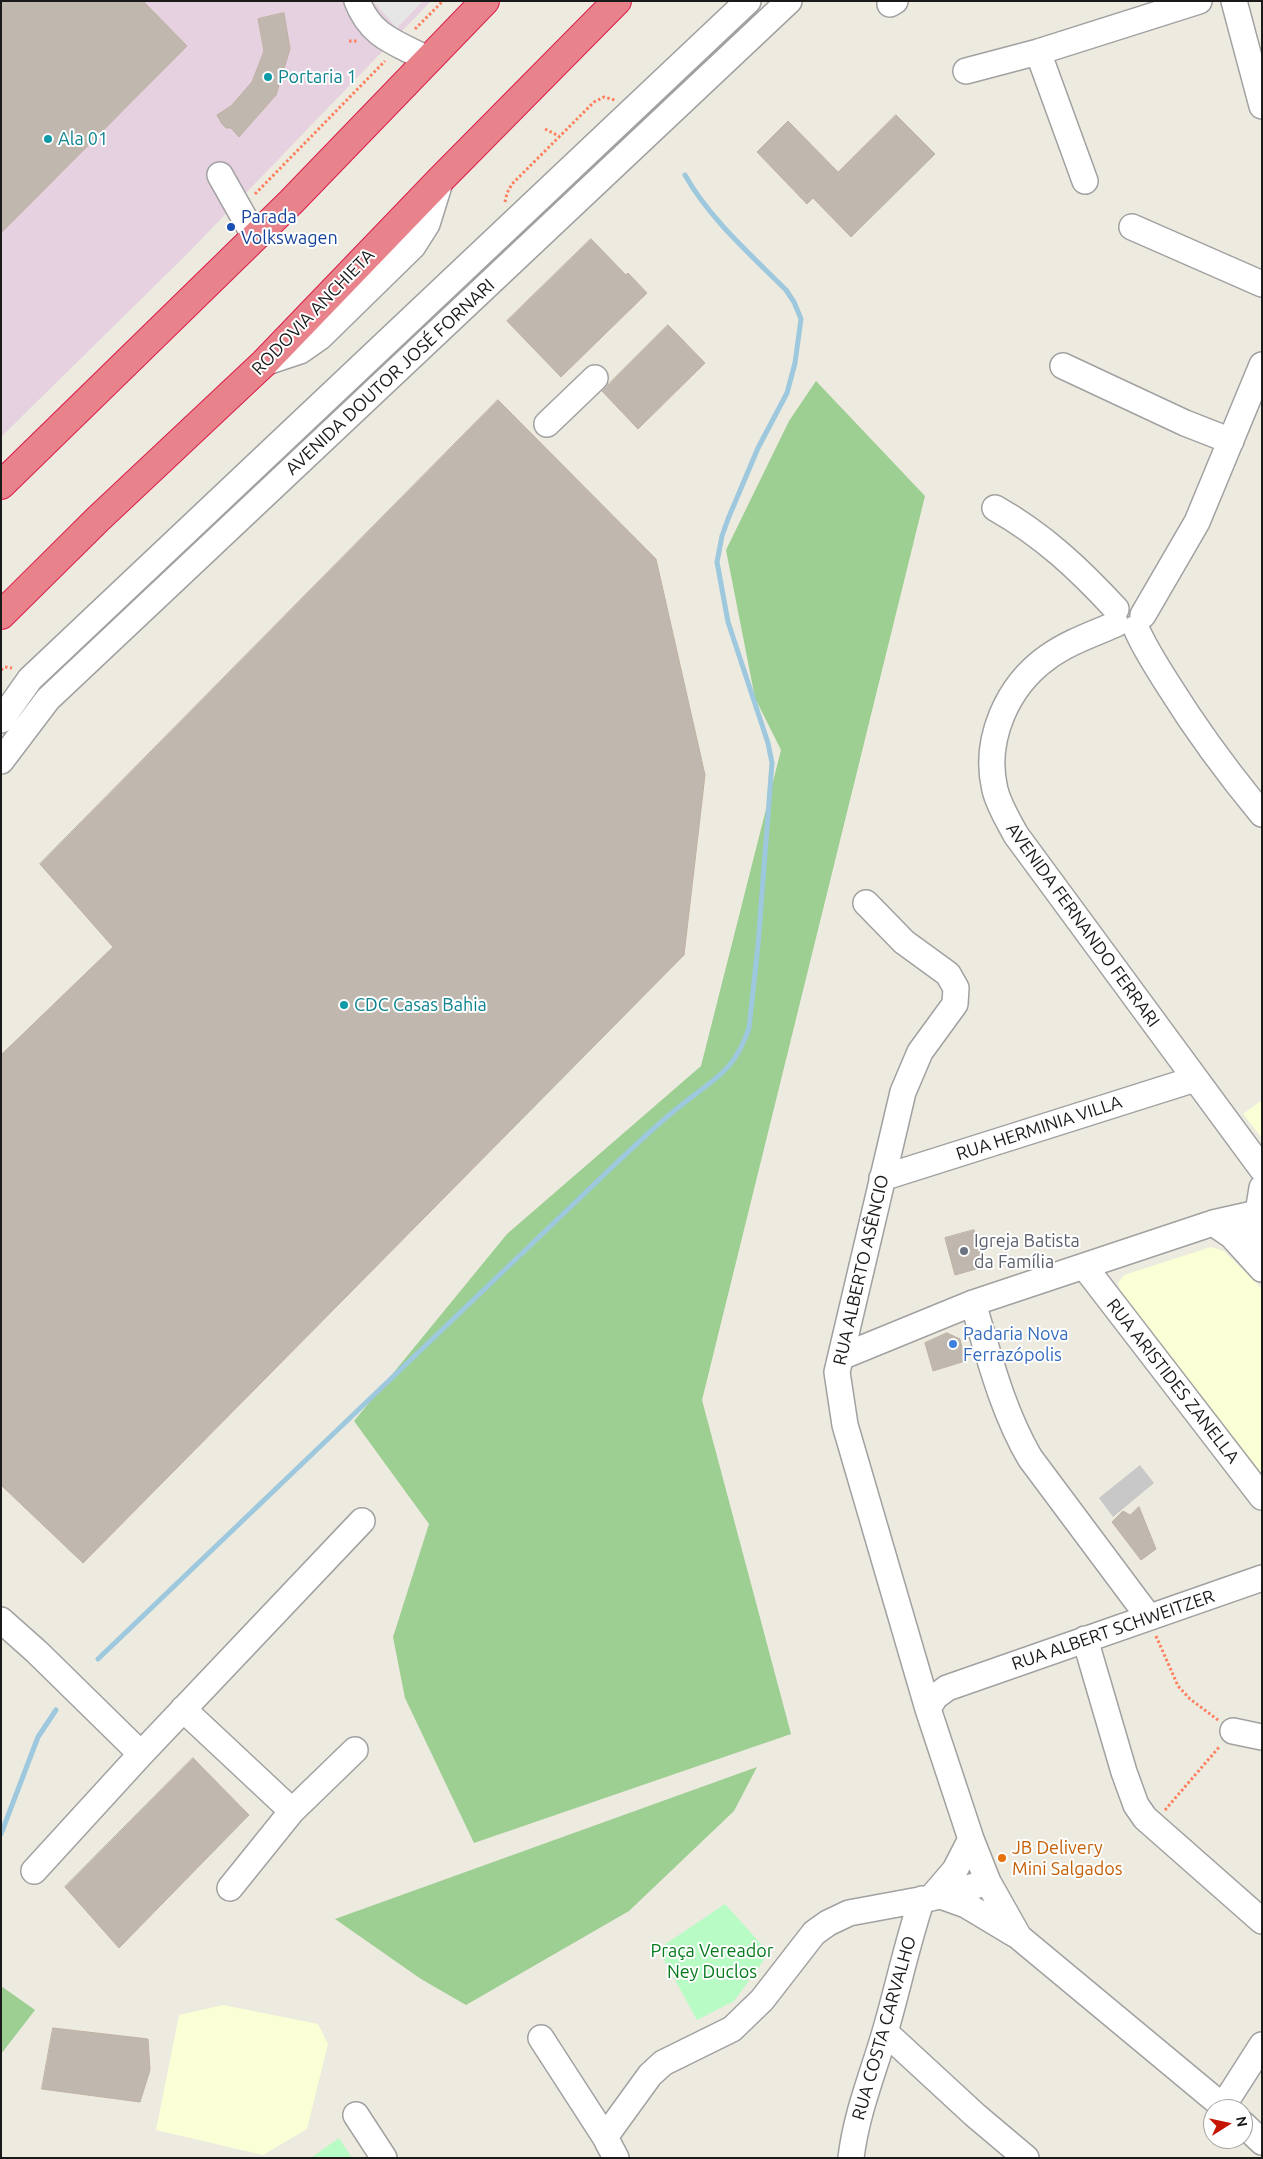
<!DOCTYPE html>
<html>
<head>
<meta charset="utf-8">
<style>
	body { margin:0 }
	#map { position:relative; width:1263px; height:2159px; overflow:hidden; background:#edeadf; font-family:Ubuntu,sans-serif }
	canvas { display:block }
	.frame { position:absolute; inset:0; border:2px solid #1a1a1a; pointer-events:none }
	.north { position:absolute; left:1203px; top:2099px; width:50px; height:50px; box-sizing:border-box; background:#fff; border:1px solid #a3a3a3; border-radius:50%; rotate:80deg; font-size:14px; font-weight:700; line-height:20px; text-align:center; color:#1a1a1a }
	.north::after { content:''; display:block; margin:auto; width:18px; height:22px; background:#c51500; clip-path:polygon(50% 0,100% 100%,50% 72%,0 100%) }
</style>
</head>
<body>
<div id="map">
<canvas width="1263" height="2159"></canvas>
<div class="frame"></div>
<div class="north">N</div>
</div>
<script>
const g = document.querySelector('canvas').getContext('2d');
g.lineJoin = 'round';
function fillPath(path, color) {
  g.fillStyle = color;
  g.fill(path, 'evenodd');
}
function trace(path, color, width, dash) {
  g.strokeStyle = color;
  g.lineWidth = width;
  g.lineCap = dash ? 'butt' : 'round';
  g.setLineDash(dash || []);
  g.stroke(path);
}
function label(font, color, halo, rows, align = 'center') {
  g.font = font + ' Ubuntu,sans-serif';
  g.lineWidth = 4;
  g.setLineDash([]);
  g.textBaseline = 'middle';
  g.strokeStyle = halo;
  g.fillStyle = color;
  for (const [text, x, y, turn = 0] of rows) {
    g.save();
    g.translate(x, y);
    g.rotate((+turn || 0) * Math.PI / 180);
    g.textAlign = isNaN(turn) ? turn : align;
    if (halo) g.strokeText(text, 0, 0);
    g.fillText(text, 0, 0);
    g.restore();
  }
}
fillPath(new Path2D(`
	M1,1H431L187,254L1,437Z`), '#e6d1e0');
fillPath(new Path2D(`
	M1262,1100V1138L1243,1114Z
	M1211,1247L1224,1251L1262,1289V1476L1120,1291L1118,1283L1124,1275Z
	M223,2005L318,2024L328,2044L307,2129L263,2155L156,2130L179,2015Z`), '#fbffd6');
fillPath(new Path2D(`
	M1140,1465L1154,1483L1113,1517L1099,1498Z`), '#c8c8c8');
fillPath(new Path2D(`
	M816,381L925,496L702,1400L791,1734L474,1843L405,1698L393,1637L429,1524L354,1421L507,1234L701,1066L781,750L755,698L726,550L789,421Z
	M757,1767L734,1811L629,1911L466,2005L421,1979L335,1919Z
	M1,1986L35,2010L1,2054Z`), '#9dce92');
fillPath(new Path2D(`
	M725,1904L769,1953L734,2001L697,2020L658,1949Z
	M339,2138L352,2158H311Z`), '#b8fbc4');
fillPath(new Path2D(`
	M373,1H423L397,28Z`), '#e6e6e6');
trace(new Path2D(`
	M98,1659L608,1171C631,1149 654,1127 679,1107C713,1079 734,1073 749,1028L758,945L772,763L768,743L728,622L717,562L722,536L728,519L758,448L787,393L795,363L801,319L794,302L786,290C751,255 709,218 685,175
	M1,1834L38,1737L56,1710`), '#9dc8dd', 5);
const building = new Path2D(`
	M1,1H143L187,46L1,233Z
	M284,13L290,49L276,95L239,137L231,128H226L222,124L217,115L231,106L252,82L264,51L258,19Z
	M896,115L935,154L851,237L813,198L807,204L757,152L788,121L838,172Z
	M591,239L626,275L628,273L647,293L561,377L507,321Z
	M668,325L705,363L638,429L602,391Z
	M498,400L656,559L705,775L684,955L83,1563L1,1485V1055L113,947L40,864Z
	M974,1230L983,1267L955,1275L945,1238Z
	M947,1333L960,1339L965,1361L933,1371L925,1343Z
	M1139,1507L1156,1549L1141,1560L1112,1522L1123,1511L1130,1515Z
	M193,1758L249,1815L119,1948L65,1887Z
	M53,2028L148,2039L150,2070L140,2102L42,2089Z`);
fillPath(building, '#c0b8af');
trace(building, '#bfb1a1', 1);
const minor = new Path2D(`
	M357,1C371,37 395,42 427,59
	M1234,1L1262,106
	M890,4L895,1
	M1038,52L1085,181
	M966,71L1038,52L1199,1
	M220,175L255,237
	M1132,227L1262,284
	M264,363L300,351L320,337L413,246L427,224L441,179
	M1063,366L1185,423L1231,441
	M547,424L595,378
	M995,508C1043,535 1079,569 1116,609
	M1143,615L1197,522L1262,365
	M1116,624C1093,634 1069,642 1048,657C1007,686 983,740 995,790C999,806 1008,820 1016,835L1262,1169
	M1136,628C1145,649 1157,667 1169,686C1197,731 1228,773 1262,814
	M1,720L30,679L748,1
	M1,761L48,699L789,1
	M866,903L904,942L948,974L956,988L955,1004L920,1052L903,1092L837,1372L845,1425L928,1709L971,1839L988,1882L1019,1937L1226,2109
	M882,1178L1195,1079
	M1262,1188L1255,1231L1262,1257
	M1213,1223L1232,1236L1262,1269
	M1084,1266L1262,1497
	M973,1303C989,1356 1002,1410 1030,1458L1148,1616
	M841,1357L973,1303L1213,1223L1262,1212
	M1,1620L37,1652L141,1754
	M1085,1639L1124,1772L1136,1805L1145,1818L1262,1921
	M183,1709L292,1811
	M928,1709L935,1697L947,1688L1262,1578
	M1233,1731L1262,1737
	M34,1871L141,1754L362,1521
	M230,1888L292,1811L355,1750
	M941,1896L966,1905L1016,1935
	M931,1898L955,1870L971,1839
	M885,2032L975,2115L1026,2158
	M541,2038L605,2137L616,2158
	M1223,2106L1262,2045
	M356,2115L384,2158
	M1243,2124L1262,2142
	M605,2137L650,2075L663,2063L732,2029L762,2000L814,1933L828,1923L849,1913L941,1896L988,1882
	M851,2158C856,2114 873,2074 885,2032C898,1988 907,1943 922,1899`);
const highway = new Path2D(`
	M1,485L291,202L485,1
	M1,615L98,519L264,363L441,179L617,1`);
trace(minor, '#a1a1a1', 28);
trace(highway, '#da1d4a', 30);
trace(new Path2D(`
	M415,29L443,1
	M349,41H357
	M545,129L559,136
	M255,194L385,61
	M505,202L507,193L512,184L594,102L604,97L615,100
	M1,670L5,667L12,668
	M1156,1636L1178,1686L1190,1699L1218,1720
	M1165,1810L1220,1746`), '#fe805f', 3, [2.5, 2.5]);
trace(minor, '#fff', 25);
trace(highway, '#e8828b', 28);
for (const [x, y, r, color] of [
	[268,77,5,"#0f9aa8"],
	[48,139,5,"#0f9aa8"],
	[231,227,5,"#1a4fb4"],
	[344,1005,5,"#0f9aa8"],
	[964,1251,5,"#6b7280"],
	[953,1344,5,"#3f7fe0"],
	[1002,1858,5,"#e8710a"]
]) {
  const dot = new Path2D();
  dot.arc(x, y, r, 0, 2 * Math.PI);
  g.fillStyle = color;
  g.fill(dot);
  trace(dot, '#fff', 2);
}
label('18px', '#0d838f', '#fff', [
	["Portaria 1",278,77],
	["Ala 01",58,139],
	["CDC Casas Bahia",354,1005]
], 'left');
label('18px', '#164399', '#fff', [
	["Parada",241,217],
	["Volkswagen",241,238]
], 'left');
label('18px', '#1a1a1a', '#fff', [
	["RODOVIA ANCHIETA",313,312,-46],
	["AVENIDA DOUTOR JOSÉ FORNARI",390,377,-43],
	["AVENIDA FERNANDO FERRARI",1083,925,54],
	["RUA HERMINIA VILLA",1039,1128,-18],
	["RUA ALBERTO ASÊNCIO",861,1270,-77],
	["RUA ARISTIDES ZANELLA",1173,1381,52],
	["RUA ALBERT SCHWEITZER",1113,1630,-19],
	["RUA COSTA CARVALHO",884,2028,-74]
]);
label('18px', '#5b616d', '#fff', [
	["Igreja Batista",974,1241],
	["da Família",974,1262]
], 'left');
label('18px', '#366cbe', '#fff', [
	["Padaria Nova",963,1334],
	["Ferrazópolis",963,1355]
], 'left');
label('18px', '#c56008', '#fff', [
	["JB Delivery",1012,1848],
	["Mini Salgados",1012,1869]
], 'left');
label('18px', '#077a1d', '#fff', [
	["Praça Vereador",712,1951],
	["Ney Duclos",712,1972]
]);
</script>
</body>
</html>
